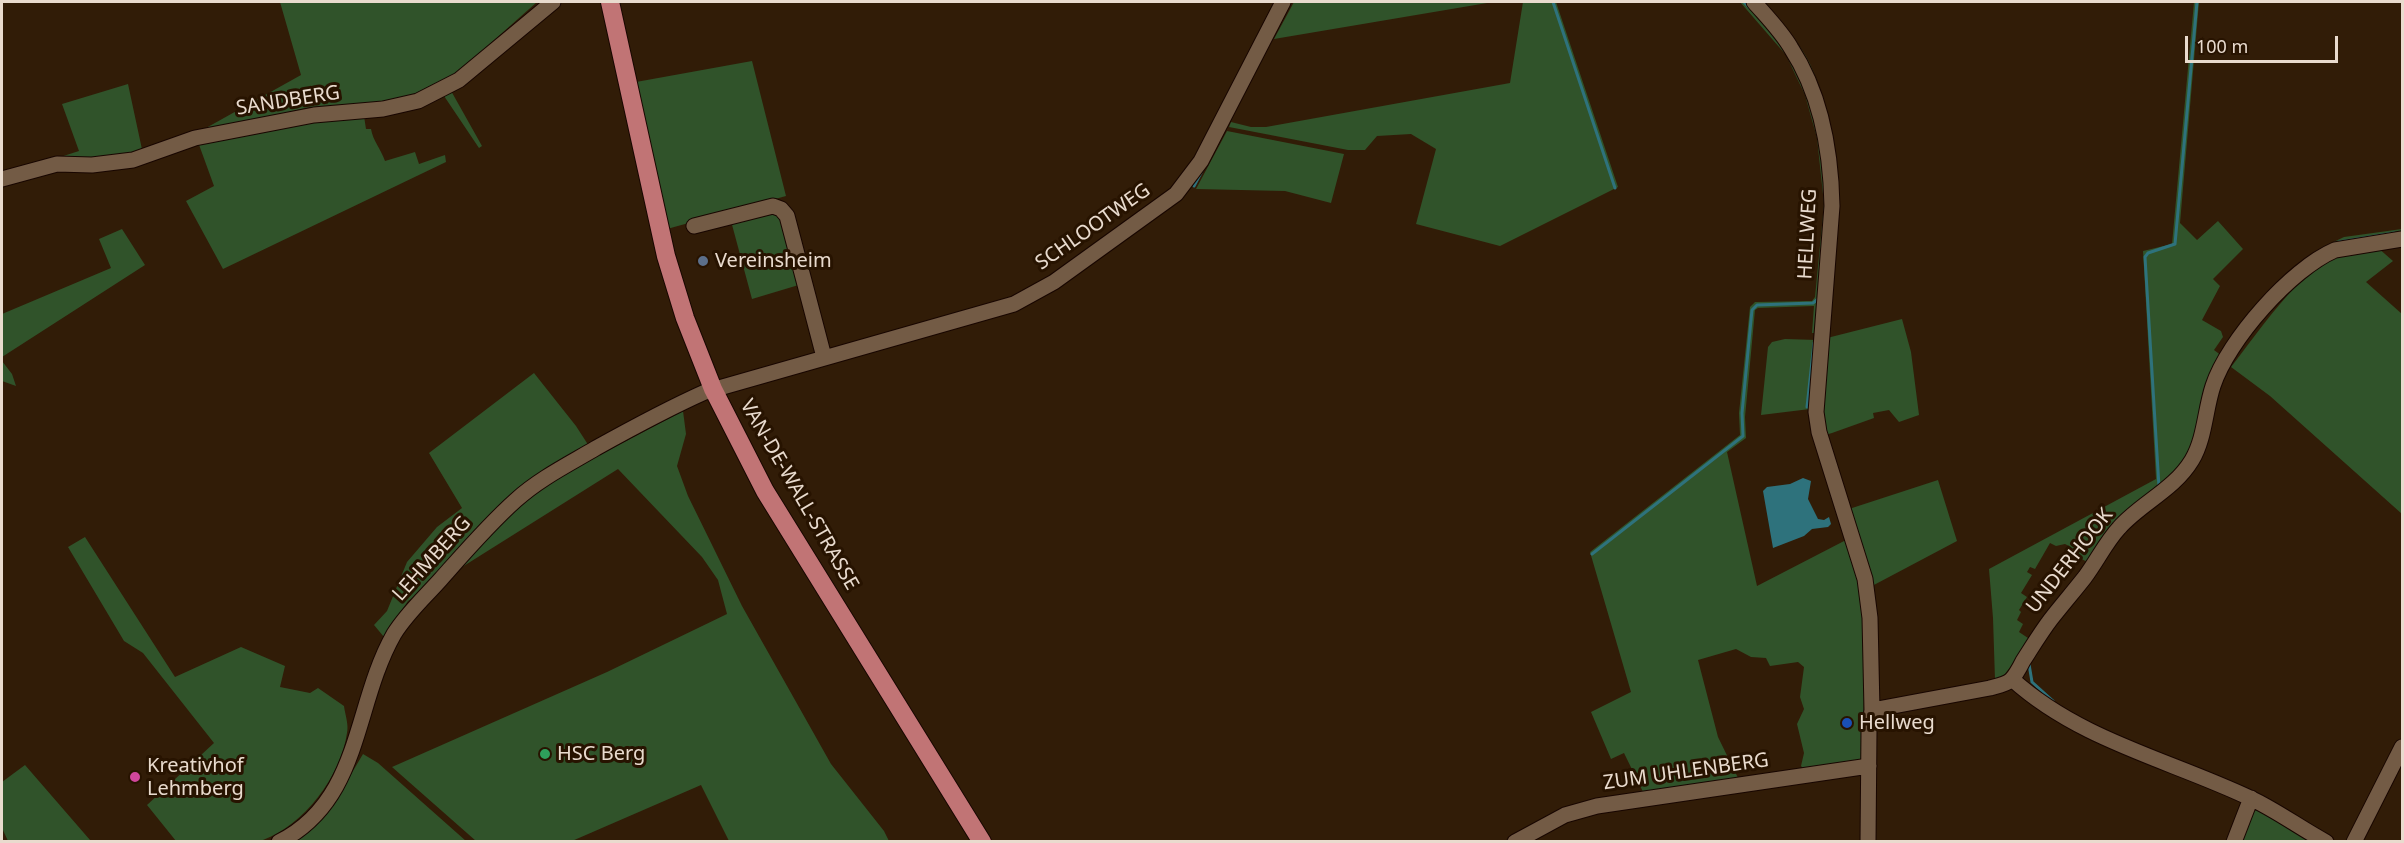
<!DOCTYPE html>
<html>
<head>
<meta charset="utf-8">
<style>
	body { margin:0 }
	#map { position:relative; width:2404px; height:843px; overflow:hidden; background:#311c07; font-family:"Noto Sans",sans-serif }
	canvas { display:block }
	.frame { position:absolute; inset:0; border:3px solid #e9dbce; pointer-events:none }
	.scale { position:absolute; left:2185px; top:36px; width:153px; height:27px; box-sizing:border-box; border:3px solid #e9dbce; border-top:0; padding-left:8px; font-size:18px; line-height:21px; white-space:nowrap; color:#e9dbce; -webkit-text-stroke:4px #271300; paint-order:stroke }
</style>
</head>
<body>
<div id="map">
<canvas width="2404" height="843"></canvas>
<div class="frame"></div>
<div class="scale">100 m</div>
</div>
<script>
const g = document.querySelector('canvas').getContext('2d');
g.lineJoin = 'round';
function fillPath(path, color) {
  g.fillStyle = color;
  g.fill(path, 'evenodd');
}
function trace(path, color, width, dash) {
  g.strokeStyle = color;
  g.lineWidth = width;
  g.lineCap = dash ? 'butt' : 'round';
  g.setLineDash(dash || []);
  g.stroke(path);
}
function label(font, color, halo, rows, align = 'center') {
  g.font = font + ' "Noto Sans",sans-serif';
  g.lineWidth = 6;
  g.setLineDash([]);
  g.textBaseline = 'middle';
  g.strokeStyle = halo;
  g.fillStyle = color;
  for (const [text, x, y, turn = 0] of rows) {
    g.save();
    g.translate(x, y);
    g.rotate((+turn || 0) * Math.PI / 180);
    g.textAlign = isNaN(turn) ? turn : align;
    if (halo) g.strokeText(text, 0, 0);
    g.fillText(text, 0, 0);
    g.restore();
  }
}
fillPath(new Path2D(`
	M280,2H537L457,73L414,94L379,105L310,107L197,133L301,75Z
	M1294,2H1493L1274,39Z
	M1523,2H1556L1618,187L1500,246L1416,224L1436,149L1411,134L1377,136L1365,150H1348L1229,127L1231,122L1251,127H1266L1510,83Z
	M1740,2H1748L1780,37L1809,92L1828,179L1817,333H1812L1814,306L1758,308L1755,310L1745,417L1746,438L1727,452L1757,586L1846,540L1862,597L1865,666L1862,758L1854,764L1806,772L1801,766L1804,753L1797,724L1804,709L1800,697L1804,667L1798,662L1770,666L1766,658L1751,657L1736,649L1698,660L1718,737L1740,782L1645,796L1624,753L1611,759L1591,712L1631,692L1590,552L1740,435L1739,413L1750,307L1755,302L1812,301L1815,297L1824,204L1817,138L1805,95L1786,55Z
	M1763,2C1775,15 1788,29 1798,44C1810,60 1817,79 1823,98C1850,182 1835,253 1827,338L1902,319L1911,352L1919,415L1899,422L1889,410L1873,413L1874,418L1832,433L1825,435L1822,432L1829,136Z
	M2194,2H2199L2180,223L2197,240L2218,221L2243,249L2213,279L2220,286L2202,320L2221,331L2223,337L2214,350L2222,356L2198,431L2182,464L2089,563L2067,551L2069,546L2065,544L2056,546L2050,543L2035,569L2030,567L2027,572L2032,575L2021,593L2027,597L2019,610L2021,612L2017,620L2023,624L2019,632L2031,640L2001,679L1995,680L1993,618L1989,569L2156,479L2143,251L2172,244Z
	M752,61L786,196L667,229L636,82Z
	M128,84L143,154L123,159H54L79,151L62,104Z
	M450,89L482,146L479,148L442,93Z
	M364,116L366,129H371C373,141 381,149 385,161L415,152L419,164L445,155L446,162L223,269L186,201L214,186L198,142L314,119Z
	M1227,131L1344,154L1331,203L1285,191L1196,189Z
	M770,211L781,216L802,284L752,299L731,221Z
	M122,229L145,265L2,357V314L111,268L99,239Z
	M2402,229V235L2323,247L2344,237Z
	M2377,247L2393,261L2366,282L2402,314V514L2270,396L2231,367C2260,330 2295,277 2336,254C2347,248 2365,248 2377,247Z
	M1785,339L1817,340L1812,431L1810,409L1761,415L1768,347L1772,342Z
	M2,361L12,374L16,386L2,381Z
	M534,373L576,426L596,457L683,411L686,434L677,466L688,496L742,606L831,764L884,831L889,841H729L701,785L572,841H476L392,767L607,672L727,614L718,580L702,557L618,469L408,601L384,637L374,625L387,611L407,562L437,527L462,508L429,453Z
	M1938,480L1957,541L1872,586L1849,509Z
	M85,537L175,677L241,647L285,666L280,687L310,693L318,688L344,706C345,714 349,725 347,733C341,776 304,825 263,840C250,843 193,841 176,841L147,805L214,743L143,653L124,641L68,547Z
	M363,754L378,763L466,841L295,842L331,808Z
	M25,765L90,840L8,841L2,828V782Z
	M2260,809L2315,842H2239L2251,812Z`), '#30532a');
fillPath(new Path2D(`
	M1803,478L1811,481L1808,499L1818,519L1824,520L1829,517L1831,524L1828,527L1812,529L1804,536L1773,548L1763,491L1767,487L1790,484Z`), '#2e727c');
trace(new Path2D(`
	M1553,2L1615,188
	M1744,2L1750,8
	M1194,186L1203,169
	M2339,242L2394,233
	M1807,407L1814,343
	M2159,487L2145,257L2148,253L2175,244L2197,2
	M1592,554L1743,436L1742,413L1752,310L1757,305L1813,303L1818,299L1819,296
	M2029,664L2032,682L2053,701`), '#2e727c', 3);
const minor = new Path2D(`
	M1754,2C1767,17 1781,31 1791,48C1821,94 1831,152 1832,206L1816,412L1819,432L1865,579L1870,618L1872,710L1869,731L1868,842
	M2,179L57,164L92,165L133,160L195,138L314,115L383,109L418,101L459,80L553,2
	M694,226L773,206L781,209L787,216L824,357
	M2012,679C2079,740 2170,760 2250,798C2276,810 2300,828 2326,842
	M1872,710L1990,688C1997,686 2005,685 2011,680C2016,675 2020,667 2023,661C2032,647 2041,632 2051,619C2062,605 2074,591 2085,577C2097,561 2106,542 2119,528C2141,503 2174,490 2192,460C2205,438 2205,410 2213,386C2228,340 2291,269 2335,250L2402,239
	M279,842C362,800 353,706 394,634C407,613 425,597 441,579C465,552 489,524 516,500C539,479 569,464 596,448C632,428 667,409 705,392L1014,304L1054,282L1176,194L1201,161L1283,2
	M1515,842L1565,815L1597,806L1869,766
	M2234,842L2251,798
	M2354,842L2402,747`);
const major = new Path2D(`
	M610,2L666,256L685,318L713,389L765,491L982,842`);
trace(minor, '#180600', 17);
trace(major, '#180600', 20);
trace(minor, '#735b45', 15);
trace(major, '#c17475', 18);
for (const [x, y, r, color] of [
	[703,261,6,"#5c6f8a"],
	[1847,723,6,"#1a4fb4"],
	[545,754,6,"#2e9e5b"],
	[135,777,6,"#d1479c"]
]) {
  const dot = new Path2D();
  dot.arc(x, y, r, 0, 2 * Math.PI);
  g.fillStyle = color;
  g.fill(dot);
  trace(dot, '#271300', 2);
}
label('20px', '#e9dbce', '#271300', [
	["SANDBERG",288,101,-9],
	["SCHLOOTWEG",1093,227,-35],
	["HELLWEG",1808,234,-87],
	["VAN-DE-WALL-STRASSE",799,495,60],
	["LEHMBERG",432,559,-48],
	["UNDERHOOK",2070,561,-52],
	["ZUM UHLENBERG",1686,772,-8]
]);
label('20px', '#e9dbce', '#271300', [
	["Vereinsheim",715,261],
	["Hellweg",1859,723],
	["HSC Berg",557,754],
	["Kreativhof",147,766],
	["Lehmberg",147,789]
], 'left');
</script>
</body>
</html>
